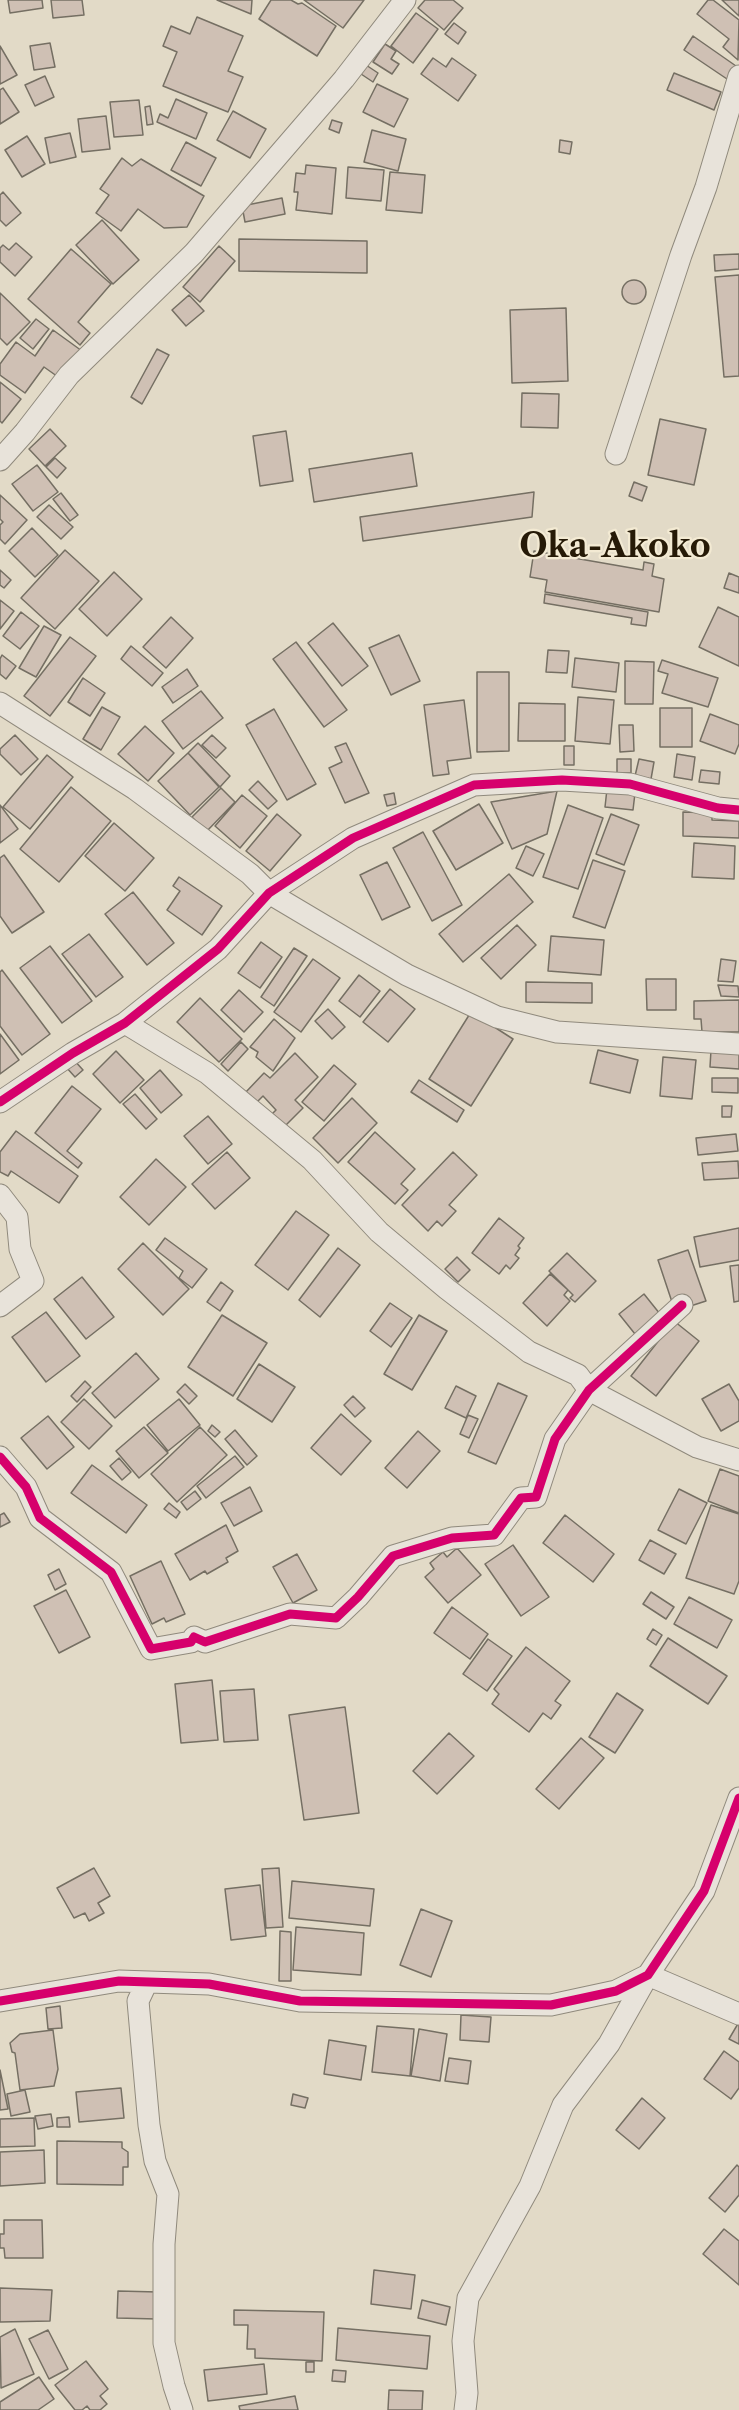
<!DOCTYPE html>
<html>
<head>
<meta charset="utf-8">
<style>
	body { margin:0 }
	canvas { display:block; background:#e2dac7 }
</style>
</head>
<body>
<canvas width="739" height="2410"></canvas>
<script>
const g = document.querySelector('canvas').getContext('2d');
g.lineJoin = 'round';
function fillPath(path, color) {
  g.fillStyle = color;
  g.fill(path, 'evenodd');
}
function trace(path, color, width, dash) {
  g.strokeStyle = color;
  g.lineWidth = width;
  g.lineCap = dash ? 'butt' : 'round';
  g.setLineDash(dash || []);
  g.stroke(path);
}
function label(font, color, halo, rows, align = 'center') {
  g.font = font + ' "Libre Caslon Text",serif';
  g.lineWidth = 4.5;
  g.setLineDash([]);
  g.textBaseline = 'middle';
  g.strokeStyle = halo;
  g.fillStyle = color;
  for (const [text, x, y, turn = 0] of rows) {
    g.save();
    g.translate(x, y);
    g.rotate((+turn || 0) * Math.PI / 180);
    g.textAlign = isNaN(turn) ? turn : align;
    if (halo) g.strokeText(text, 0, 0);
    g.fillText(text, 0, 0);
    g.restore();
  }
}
const building = new Path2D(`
	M8,0H42L43,8L10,13Z
	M51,0H82L84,15L53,18Z
	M217,0H252L251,14Z
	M271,0H291L298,4L302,3L336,26L317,56L259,19Z
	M304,0H364L343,28Z
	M425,0H453L463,8L444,30L418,8Z
	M708,0H713L739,20L738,60L723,47L729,39L697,14Z
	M722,0H739V16Z
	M416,13L438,29L413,63L391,46Z
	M197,17L243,36L228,71L243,77L228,112L163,86L177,52L163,46L171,26L190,34Z
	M454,23L466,32L458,44L445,34Z
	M693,36L736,66L727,79L684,50Z
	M50,43L55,67L34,70L30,46Z
	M385,44L396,51L391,59L399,64L392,74L373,62Z
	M0,46L17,75L0,84Z
	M433,58L446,67L452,58L476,75L458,101L421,74Z
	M366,65L378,73L373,82L361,74Z
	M674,73L721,92L714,110L667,90Z
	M45,76L54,97L35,106L25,85Z
	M377,84L408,99L394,127L363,112Z
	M3,88L19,112L0,124V90Z
	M176,99L207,113L196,139L157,122L160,114L168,118Z
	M139,100L143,135L114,137L110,102Z
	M150,106L153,124L147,125L145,107Z
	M233,111L266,129L250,158L217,140Z
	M106,116L110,149L82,152L78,119Z
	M332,120L342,123L339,133L329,129Z
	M372,130L406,139L398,171L364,162Z
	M70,133L76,157L50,163L45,138Z
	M27,136L45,164L22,177L5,150Z
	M560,140L572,142L570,154L559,152Z
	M186,142L216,158L201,186L171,170Z
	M122,158L132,166L141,159L204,196L187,227L164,228L138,209L121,231L96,213L109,195L100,189Z
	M306,165L336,168L332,214L296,210L298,192H294L296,173L305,174Z
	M348,167L384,170L381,201L346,198Z
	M390,172L425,175L422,213L386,210Z
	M3,192L21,213L6,226L0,220V195Z
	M282,198L285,214L245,222L242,206Z
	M102,220L139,260L113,284L76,245Z
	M239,239L367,241V273L239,271Z
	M16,243L32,257L15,276L0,262V248L3,245L9,250Z
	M219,246L235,261L200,302L183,287Z
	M71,249L111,284L78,322L90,333L80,345L28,299Z
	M739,254V269L715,271L714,255Z
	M739,275V376L724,377L715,277Z
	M622 292a12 12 0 1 1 24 0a12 12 0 1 1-24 0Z
	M0,293L30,322L7,345L0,338Z
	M189,295L204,311L186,326L172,310Z
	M566,308L568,381L512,383L510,310Z
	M36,319L49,329L33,349L20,338Z
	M53,330L82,351L61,379L44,367L25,393L0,375V364L16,342L35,356Z
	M157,349L169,355L142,404L131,397Z
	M0,382L21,399L2,423L0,421Z
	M522,393L559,394L558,428L521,427Z
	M660,419L706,429L694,485L648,475Z
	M50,429L66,446L45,466L29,449Z
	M286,431L293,481L260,486L253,436Z
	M412,453L417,486L314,502L309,469Z
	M55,458L66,468L57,478L46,467Z
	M37,465L58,492L33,511L12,484Z
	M634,482L647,487L642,501L629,496Z
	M534,492L532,517L363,541L360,517Z
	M61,493L78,515L70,521L53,499Z
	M0,495L27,520L5,544L0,539V525L3,522L0,519Z
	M49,505L73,527L61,539L37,517Z
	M32,528L58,555L35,577L9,551Z
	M65,550L99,581L55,629L21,598Z
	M534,551L643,570L644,562L654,564L652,576L664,579L659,612L545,592L547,580L530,577Z
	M0,570L11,580L4,588L0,585Z
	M114,572L142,599L107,636L79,609Z
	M729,573L739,577V593L724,588Z
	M545,594L648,612L646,626L631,624L632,618L544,603Z
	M0,600L14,611L0,629Z
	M718,607L739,617V666L699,647Z
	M21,612L39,626L20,649L3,636Z
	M171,617L193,638L166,668L143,647Z
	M333,623L368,666L342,686L308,643Z
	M44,626L61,635L36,677L19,668Z
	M399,635L420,681L391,695L369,648Z
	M70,637L96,656L50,716L24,696Z
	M296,642L347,710L324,727L273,659Z
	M131,646L163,673L152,686L121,659Z
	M548,650L569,651L567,673L546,672Z
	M2,655L16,666L6,679L0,674V659Z
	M575,658L619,663L616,692L572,687Z
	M662,660L718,678L708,707L662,693L668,674L658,671Z
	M625,661L654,662L653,704H625Z
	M187,669L198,686L173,703L162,687Z
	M477,672H509V751L477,752Z
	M83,678L105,693L90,716L68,702Z
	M201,691L223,718L183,749L162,721Z
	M578,697L614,700L610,744L575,741Z
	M464,700L471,758L447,761L449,774L433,776L424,705Z
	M519,703L565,704V741H518Z
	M102,707L120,717L101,750L83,739Z
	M660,708H692V747H660Z
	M274,709L316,784L287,800L246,725Z
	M710,714L739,725V744L735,754L700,741Z
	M619,725H633L634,751L620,752Z
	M145,726L174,753L148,781L118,754Z
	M15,735L38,759L21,775L0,754V749Z
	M212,735L226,748L216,758L202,745Z
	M198,743L230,776L220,787L188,753Z
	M346,743L369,793L345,803L329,768L342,762L335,747Z
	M564,746H574V765H564Z
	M188,753L219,787L190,815L158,781Z
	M677,754L695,757L692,780L674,777Z
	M47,755L73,777L30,829L3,807Z
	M617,759H631V773H617Z
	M639,759L654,762L651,779L635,776Z
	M701,770L720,772L719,784L699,782Z
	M258,781L277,801L268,809L249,790Z
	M71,787L111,821L59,882L20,849Z
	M221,788L235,802L206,832L192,817Z
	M607,789L635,793L633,810L605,807Z
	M557,791L547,834L512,849L491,802Z
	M394,793L396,804L387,806L384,795Z
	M242,795L267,816L240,848L215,826Z
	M479,804L503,843L456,870L433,831Z
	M0,805L18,829L0,843Z
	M568,805L603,818L578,889L543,877Z
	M683,812L712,813V820L739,821V838L683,836Z
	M277,814L301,835L270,871L246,851Z
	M611,814L639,825L624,865L596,854Z
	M114,823L154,858L125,891L85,856Z
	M423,832L462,905L432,921L393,848Z
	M694,843L735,846L734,879L692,877Z
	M526,846L544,854L533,876L516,868Z
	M4,855L44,912L12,933L0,916V858Z
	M593,860L625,871L605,928L573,917Z
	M387,862L410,907L382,920L360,875Z
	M509,874L533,902L463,962L439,934Z
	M179,877L222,906L202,935L167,910L180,891L173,886Z
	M133,892L174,943L147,965L105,914Z
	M517,925L536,945L501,979L481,958Z
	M89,934L123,977L96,997L62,954Z
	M551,936L604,940L601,975L548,971Z
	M261,942L282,957L260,988L238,973Z
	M50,946L92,1001L62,1023L20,968Z
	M294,948L307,956L274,1006L261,997Z
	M313,959L340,978L301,1032L274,1012Z
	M721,959L736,961L733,982L718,981Z
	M2,970L50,1034L22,1055L0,1026V972Z
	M359,975L380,991L360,1017L339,1001Z
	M646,979H676V1010H647Z
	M526,982L592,983V1003L526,1002Z
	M718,985L738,986L739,997L721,996Z
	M390,989L415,1009L388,1042L363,1022Z
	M239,990L263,1012L244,1032L221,1010Z
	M200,998L242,1039L219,1062L177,1022Z
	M739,1000V1032H702L701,1019H694V1001Z
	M328,1009L345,1027L332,1039L315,1021Z
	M471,1012L513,1039L471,1106L429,1079Z
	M274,1019L295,1038L273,1071L256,1057L258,1052L250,1047Z
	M0,1034L19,1060L0,1074Z
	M241,1042L248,1049L228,1071L221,1064Z
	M598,1050L638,1060L630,1093L590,1083Z
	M711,1050L739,1052V1069L710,1067Z
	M116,1051L144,1080L120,1103L93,1074Z
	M295,1053L318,1077L295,1100L303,1108L283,1128L271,1115L276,1110L263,1096L256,1103L245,1093L264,1073L270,1078Z
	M663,1057L696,1060L692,1099L660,1096Z
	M74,1060L83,1070L75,1077L66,1067Z
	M334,1065L356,1084L324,1121L302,1102Z
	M160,1070L182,1095L161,1113L140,1088Z
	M712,1078H738V1093L712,1092Z
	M419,1080L464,1110L457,1122L411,1092Z
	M72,1086L101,1109L67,1151L82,1163L78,1168L35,1133Z
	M135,1094L157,1119L146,1129L123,1104Z
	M352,1098L377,1123L338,1163L313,1138Z
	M722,1106H732L731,1117H722Z
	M208,1116L232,1144L208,1164L184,1136Z
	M16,1131L78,1176L59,1203L11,1171L8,1176L0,1172V1152Z
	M375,1132L415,1169L401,1184L408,1190L395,1204L348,1162Z
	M736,1134L738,1151L698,1155L696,1138Z
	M227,1152L250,1178L215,1209L192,1184Z
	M453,1152L477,1175L449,1205L456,1211L442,1226L437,1221L428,1231L402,1205Z
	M156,1159L186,1187L149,1225L120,1197Z
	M738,1161L739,1178L704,1180L702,1163Z
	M296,1211L329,1235L288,1290L255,1265Z
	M499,1218L524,1238L518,1246L520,1248L515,1255L519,1258L510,1269L506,1265L499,1274L472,1253Z
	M739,1228V1260L700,1267L694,1237Z
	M165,1238L207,1269L192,1288L179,1278L183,1271L156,1250Z
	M143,1243L189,1289L163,1315L118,1269Z
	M338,1248L360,1265L320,1317L299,1300Z
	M688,1250L706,1301L675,1311L658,1260Z
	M567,1253L596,1281L575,1302L570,1298L573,1295L549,1271Z
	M457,1257L470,1270L458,1282L445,1269Z
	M739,1265V1301L734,1302L730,1266Z
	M550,1274L568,1290L564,1295L570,1301L547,1326L523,1303Z
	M82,1277L114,1317L86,1339L54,1299Z
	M221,1282L233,1291L220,1311L207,1302Z
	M644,1294L664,1319L639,1339L619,1314Z
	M390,1303L412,1318L391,1347L370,1331Z
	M46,1312L80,1356L46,1382L12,1337Z
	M222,1315L267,1343L233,1396L188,1367Z
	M419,1315L447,1331L412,1390L384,1374Z
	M674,1321L699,1341L656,1396L631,1376Z
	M136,1353L159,1379L115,1418L92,1393Z
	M259,1364L295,1387L272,1422L237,1399Z
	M85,1381L91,1387L77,1402L71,1396Z
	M498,1383L527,1396L496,1464L468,1452Z
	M185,1384L197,1396L189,1404L177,1392Z
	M729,1384L739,1401V1421L721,1431L702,1399Z
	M456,1386L476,1396L466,1418L445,1408Z
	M353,1396L365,1408L355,1417L344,1405Z
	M84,1399L112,1426L89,1449L61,1422Z
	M179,1399L200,1425L168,1451L147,1425Z
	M341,1414L371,1441L341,1475L311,1448Z
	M468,1415L478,1419L469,1438L460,1434Z
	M48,1416L74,1447L47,1469L21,1438Z
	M212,1425L220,1432L215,1437L208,1431Z
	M144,1427L168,1453L139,1478L116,1451Z
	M200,1427L227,1455L177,1502L151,1474Z
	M235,1430L257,1456L247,1465L225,1439Z
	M418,1431L440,1451L407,1488L385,1468Z
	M235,1456L244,1467L206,1498L197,1486Z
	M119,1458L131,1472L122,1480L110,1466Z
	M92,1465L147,1505L126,1533L71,1493Z
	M720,1469L739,1476V1513L708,1501Z
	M250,1487L262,1511L234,1526L221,1503Z
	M679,1489L707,1503L686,1544L658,1530Z
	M195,1491L201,1499L187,1510L181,1502Z
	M169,1503L180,1512L176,1518L164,1509Z
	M711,1505L739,1514V1581L734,1594L686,1578Z
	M4,1513L10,1522L0,1527V1515Z
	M565,1515L614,1554L593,1582L543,1543Z
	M226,1525L238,1551L226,1558L228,1562L207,1574L205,1571L190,1580L175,1554Z
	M650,1540L676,1554L664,1574L639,1560Z
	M513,1545L549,1597L521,1616L485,1564Z
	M457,1548L481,1575L448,1603L425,1577L434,1569L430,1563L443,1552L447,1557Z
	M297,1554L317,1590L293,1603L273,1567Z
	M161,1561L185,1614L166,1622L164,1618L152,1624L130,1576Z
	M59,1569L66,1584L55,1590L48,1575Z
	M66,1590L90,1637L59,1653L34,1606Z
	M651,1592L674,1607L666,1619L643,1604Z
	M689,1597L732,1620L717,1648L674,1624Z
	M452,1607L488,1634L470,1659L434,1633Z
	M653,1629L662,1635L656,1645L647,1639Z
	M668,1638L727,1676L708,1704L650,1666Z
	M488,1639L512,1656L487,1691L463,1674Z
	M526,1647L570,1681L555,1701L561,1705L551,1719L543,1713L529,1732L492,1704L499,1694L494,1689Z
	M212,1680L218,1740L181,1743L175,1684Z
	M254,1689L258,1740L224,1742L220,1691Z
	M617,1693L643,1710L615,1753L589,1737Z
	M345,1707L359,1813L304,1820L289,1715Z
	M449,1733L474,1756L437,1794L413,1771Z
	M581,1738L604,1758L559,1809L536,1789Z
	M94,1868L110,1896L98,1903L104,1913L89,1921L85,1913L74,1918L57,1888Z
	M279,1868L283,1927L266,1928L262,1869Z
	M292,1881L374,1889L370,1926L289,1918Z
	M260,1885L266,1936L231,1940L225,1889Z
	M421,1909L452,1921L431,1977L400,1965Z
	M296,1927L364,1933L361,1975L293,1970Z
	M280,1931L291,1932V1981H279Z
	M60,2006L62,2028L48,2029L46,2008Z
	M461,2015L491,2017L489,2042L460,2040Z
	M739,2022V2044L729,2039Z
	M377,2026L414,2029L410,2076L372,2072Z
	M419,2029L447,2034L440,2081L411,2076Z
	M53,2030L58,2069L54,2086L20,2090L15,2053L12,2052L10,2043L20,2034Z
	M329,2040L366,2046L361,2080L324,2074Z
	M724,2051L739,2062V2088L731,2099L704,2079Z
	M449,2058L471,2061L468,2084L445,2081Z
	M0,2070L8,2109L0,2110Z
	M121,2088L124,2118L79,2122L76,2092Z
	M25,2090L30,2112L11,2116L7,2094Z
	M293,2094L308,2098L305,2108L291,2105Z
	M642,2098L665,2118L639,2149L616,2130Z
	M51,2114L53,2126L38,2129L35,2116Z
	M69,2117L70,2127H57V2118Z
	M34,2118L35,2146L0,2147V2119Z
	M57,2141L122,2142V2148L128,2152V2167H123V2185L57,2184Z
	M44,2150L45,2183L0,2186V2152Z
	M737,2165L739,2167V2195L725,2212L709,2198Z
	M4,2220H42L43,2258H5L4,2248H0V2234H4Z
	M724,2229L739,2241V2285L703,2254Z
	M374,2270L415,2275L411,2309L371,2304Z
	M0,2288L52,2290L50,2321L0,2322Z
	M118,2291L158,2292L157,2319L117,2318Z
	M422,2300L450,2307L446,2325L418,2318Z
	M234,2310L324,2312L322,2361L255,2358V2349H247L248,2325H234Z
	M338,2328L430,2336L427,2369L336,2360Z
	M15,2329L34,2374L1,2388L0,2337Z
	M48,2330L68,2369L49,2379L29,2339Z
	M86,2361L108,2389L100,2396L107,2404L100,2410H90L87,2406L82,2410H75L55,2385Z
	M306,2362H314V2372H306Z
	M264,2364L267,2394L208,2401L204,2370Z
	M333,2370L346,2371L345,2382L332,2381Z
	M39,2377L54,2399L38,2410H0V2402Z
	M389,2390L423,2391L422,2410H388Z
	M295,2396L298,2410H240L239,2406Z`);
fillPath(building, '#cfc0b4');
trace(building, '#756f63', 1.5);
const minor = new Path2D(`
	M616,454L681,255L706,187L739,76
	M0,460L25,432L69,375L194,253L344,79L405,0
	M0,703L135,789L250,874L269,893L407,975L497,1017L557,1032L739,1044
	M125,1023L207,1073L312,1160L379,1232L447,1289L529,1352L578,1375L589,1390L697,1447L739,1460
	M0,1102L73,1053L125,1023L218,949L269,893L353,838L474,785L562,780L630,784L718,808L739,810
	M0,1195L17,1217L20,1249L33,1281L0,1306
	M0,1457L26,1487L40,1518L111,1572L151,1649L191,1642L194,1637L205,1642L290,1614L336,1618L358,1597L393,1556L452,1538L494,1535L521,1498L536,1497L555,1439L589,1390L682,1305
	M147,1982L138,2001L149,2125L155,2161L168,2194L164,2244V2343L174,2386L182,2410
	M0,2001L119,1981L209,1984L300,2001L551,2005L616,1991L648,1975L704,1891L739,1798
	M465,2410L467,2393L463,2341L468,2298L530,2186L563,2105L609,2044L648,1975L739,2014`);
trace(minor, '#908a7d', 23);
trace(minor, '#e8e3da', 21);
trace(new Path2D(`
	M0,1102L73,1053L125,1023L218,949L269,893L353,838L474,785L562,780L630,784L718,808L739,810
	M0,1457L26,1487L40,1518L111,1572L151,1649L191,1642L194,1637L205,1642L290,1614L336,1618L358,1597L393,1556L452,1538L494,1535L521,1498L536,1497L555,1439L589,1390L682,1305
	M0,2001L119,1981L209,1984L300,2001L551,2005L616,1991L648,1975L704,1891L739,1798`), '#d6006c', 9);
label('bold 33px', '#261a07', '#f3ead3', [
	["Oka-Akoko",615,547]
]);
</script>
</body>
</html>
